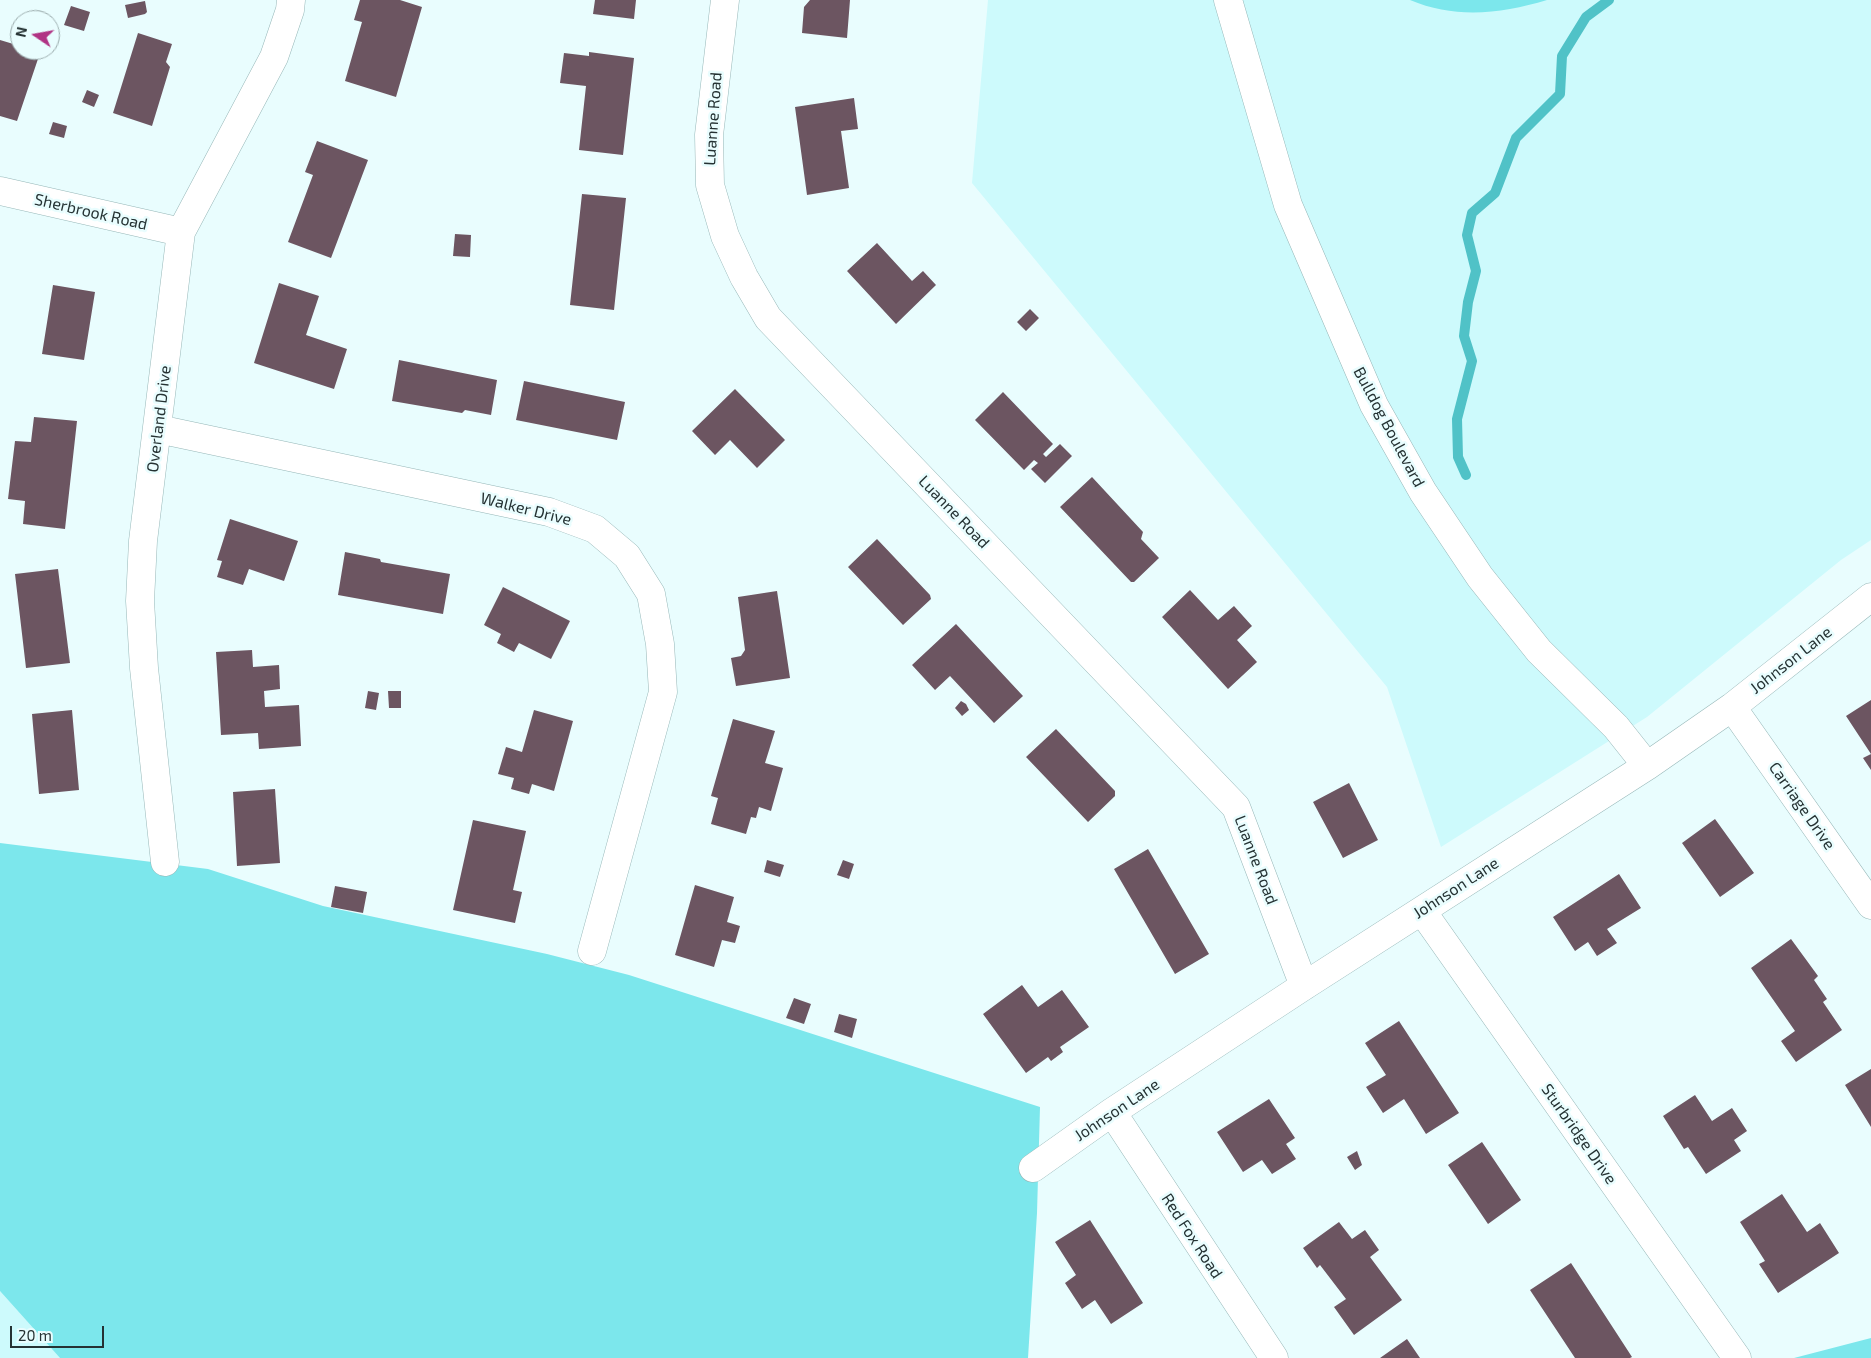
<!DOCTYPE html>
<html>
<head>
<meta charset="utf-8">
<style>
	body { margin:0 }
	#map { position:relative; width:1871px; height:1358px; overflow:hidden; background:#e9fdfe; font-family:"Exo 2",sans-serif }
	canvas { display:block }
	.north { position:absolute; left:10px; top:10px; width:50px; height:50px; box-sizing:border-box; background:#e9fdfe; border:1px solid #9bacad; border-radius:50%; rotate:282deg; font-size:14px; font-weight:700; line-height:20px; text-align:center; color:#253233 }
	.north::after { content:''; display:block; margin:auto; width:18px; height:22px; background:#b03384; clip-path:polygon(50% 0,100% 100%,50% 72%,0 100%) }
	.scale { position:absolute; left:10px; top:1326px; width:94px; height:22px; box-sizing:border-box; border:2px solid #253233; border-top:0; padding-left:6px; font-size:15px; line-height:18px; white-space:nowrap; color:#253233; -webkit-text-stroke:4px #e9fdfe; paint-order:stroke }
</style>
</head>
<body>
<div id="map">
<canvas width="1871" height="1358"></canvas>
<div class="north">N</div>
<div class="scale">20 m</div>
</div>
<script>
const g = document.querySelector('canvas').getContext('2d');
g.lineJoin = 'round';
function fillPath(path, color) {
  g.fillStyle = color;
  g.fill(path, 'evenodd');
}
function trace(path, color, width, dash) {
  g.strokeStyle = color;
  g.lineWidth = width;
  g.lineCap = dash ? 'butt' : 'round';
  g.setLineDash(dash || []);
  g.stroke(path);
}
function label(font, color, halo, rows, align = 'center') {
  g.font = font + ' "Exo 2",sans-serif';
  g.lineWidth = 5;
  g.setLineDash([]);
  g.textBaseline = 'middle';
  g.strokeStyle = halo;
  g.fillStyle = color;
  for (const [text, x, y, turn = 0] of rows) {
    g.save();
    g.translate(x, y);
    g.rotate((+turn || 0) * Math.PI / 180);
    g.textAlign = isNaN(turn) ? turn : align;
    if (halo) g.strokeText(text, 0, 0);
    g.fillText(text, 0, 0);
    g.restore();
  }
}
fillPath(new Path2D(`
	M988,0H1871V540L1841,560L1647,717L1441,847L1387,687L972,183Z
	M0,1291L60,1358H0Z`), '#cdfafc');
fillPath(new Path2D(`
	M1410,0H1547C1501,14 1455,19 1410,0Z
	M0,843L208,869L323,906L547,954L629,975L1040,1107L1037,1213L1028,1358H60L0,1291Z
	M1871,1338V1358H1794Z`), '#7ce7ec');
trace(new Path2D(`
	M1466,475L1458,457L1457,419L1472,361L1464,336L1468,302L1476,271L1467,235L1472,213L1495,193L1516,138L1560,94L1562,56L1586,17L1609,0`), '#50c2c7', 10);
fillPath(new Path2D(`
	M360,0H400L422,7L396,97L345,81L362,22L354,20Z
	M595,0H636L634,19L593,14Z
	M810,0H850L847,38L802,33L804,7Z
	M145,1L147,12L145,14L128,18L125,5Z
	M71,6L90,12L84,31L64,25Z
	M138,33L172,44L166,62L170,67L152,126L113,113Z
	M0,40L20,46V50L40,53L17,121L0,116Z
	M589,52L634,58L623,155L579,150L586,86L560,83L564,53L589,56Z
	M87,90L99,95L94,107L82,102Z
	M854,98L858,129L841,131L849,188L807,195L795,107Z
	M53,122L67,126L64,138L49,134Z
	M317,141L368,160L331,258L288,242L313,175L305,172Z
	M582,194L626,198L614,310L570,305Z
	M455,234L471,235L470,257L453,256Z
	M877,243L912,281L923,271L936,285L896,324L847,271Z
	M279,283L319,296L306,335L347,349L334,389L254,363Z
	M53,285L95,292L84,360L42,354Z
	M1030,309L1039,318L1026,331L1017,322Z
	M399,360L497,380L491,415L465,410L462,413L392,401Z
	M524,381L625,402L617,440L516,420Z
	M735,389L785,440L757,468L730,440L715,455L692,431Z
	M1003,392L1053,444L1043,454L1046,457L1060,444L1072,456L1045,483L1031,469L1038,463L1034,460L1024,470L975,420Z
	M34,417L77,421L65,529L23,524L25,501L8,499L15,441L31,442Z
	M1092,477L1143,532L1141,539L1159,558L1134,582H1131L1060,507Z
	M230,519L298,541L284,581L249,569L243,585L217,577L222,561L217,560Z
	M877,539L930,595L931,599L903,625L848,567Z
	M345,552L380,559L381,562L450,574L443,614L338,595Z
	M58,569L70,663L26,668L15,574Z
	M503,587L570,621L551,659L519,643L514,652L497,643L501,634L484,625Z
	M1190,590L1218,620L1234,606L1252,626L1237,640L1257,662L1228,689L1162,617Z
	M777,591L790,678L736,686L731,658L741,656L745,650L738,597Z
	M956,624L1023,696L994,723L950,676L935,690L912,665Z
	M252,650L253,667L279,665L280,689L264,691L265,707L299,705L301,746L259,749L258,733L221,735L216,652Z
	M368,691L379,693L376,710L365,708Z
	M388,691H401V708H389Z
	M1871,700V770L1863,758L1871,754L1846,716Z
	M961,701L966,704L969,710L962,716L955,708Z
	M72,710L79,790L39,794L32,714Z
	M534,710L573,721L554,791L532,784L529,794L511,789L514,778L498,774L506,747L522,752Z
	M733,719L775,731L765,763L783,768L771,811L759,807L756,818L751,817L746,834L711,824L718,798L711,796Z
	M1056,729L1115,791V796L1088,822L1026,757Z
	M1349,783L1378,840L1343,858L1313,802Z
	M275,789L280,863L237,866L233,792Z
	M1715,819L1754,873L1720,897L1682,843Z
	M473,820L526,831L513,890L522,892L515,923L453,910Z
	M1148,849L1209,954L1175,974L1114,869Z
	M767,860L784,865L780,877L764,872Z
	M843,860L854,864L849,879L837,875Z
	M1619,874L1641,908L1607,929L1617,943L1597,956L1588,942L1575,951L1553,917Z
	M695,885L734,897L727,922L740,926L735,943L722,940L714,967L675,955Z
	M335,886L367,892L363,913L331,907Z
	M1791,939L1818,976L1814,980L1827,999L1823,1002L1842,1030L1796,1062L1781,1041L1795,1031L1751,968Z
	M1022,985L1038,1007L1062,990L1089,1027L1060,1047L1063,1052L1051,1061L1048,1057L1026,1073L983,1014Z
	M794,998L811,1004L804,1024L786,1018Z
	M839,1014L857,1019L852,1038L834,1032Z
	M1399,1021L1459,1113L1426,1134L1404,1099L1383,1113L1366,1087L1386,1075L1365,1043Z
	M1871,1069V1127L1845,1085Z
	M1695,1095L1712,1121L1732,1108L1747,1131L1734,1140L1741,1151L1706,1174L1688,1147L1684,1149L1663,1116Z
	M1269,1099L1295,1138L1286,1144L1296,1159L1272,1174L1262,1160L1243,1172L1217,1132Z
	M1482,1142L1521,1200L1488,1224L1448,1165Z
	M1357,1151L1362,1165L1355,1170L1347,1157Z
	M1782,1194L1807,1232L1820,1223L1839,1253L1778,1293L1759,1264L1765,1261L1740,1222Z
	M1090,1220L1143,1303L1111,1324L1095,1300L1082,1309L1065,1283L1076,1275L1055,1242Z
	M1339,1222L1352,1239L1365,1230L1379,1250L1370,1257L1402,1300L1354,1335L1334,1307L1346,1299L1320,1265L1317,1268L1303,1248Z
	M1571,1263L1632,1357L1630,1358H1575L1530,1290Z
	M1407,1339L1420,1358H1380Z`), '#6c5561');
const minor = new Path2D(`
	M725,0L709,135L710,185L725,236L744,277L768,318L1236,807L1304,986
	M1228,0L1288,205L1374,405L1423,492L1480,577L1539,651L1616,727L1647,766
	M0,191L181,232
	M158,429L549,512L595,529L627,556L651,594L660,644L663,692L592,951
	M1732,707L1871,905
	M165,862L144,668L140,601L143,541L181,232L274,57L290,10L291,0
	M1422,911L1737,1358
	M1112,1112L1274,1358
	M1033,1168L1112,1112L1304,986L1647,766L1732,707L1871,597`);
trace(minor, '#96b7b8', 29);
trace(minor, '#fff', 28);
label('16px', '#253233', '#e9fdfe', [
	["Luanne Road",713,119,-86],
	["Sherbrook Road",91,212,13],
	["Overland Drive",159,419,-83],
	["Bulldog Boulevard",1389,427,62],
	["Walker Drive",526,509,14],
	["Luanne Road",954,512,46],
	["Johnson Lane",1791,660,-38],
	["Carriage Drive",1802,806,55],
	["Luanne Road",1256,860,69],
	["Johnson Lane",1456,888,-33],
	["Johnson Lane",1117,1110,-34],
	["Sturbridge Drive",1579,1134,55],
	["Red Fox Road",1192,1236,57]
]);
</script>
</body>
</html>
